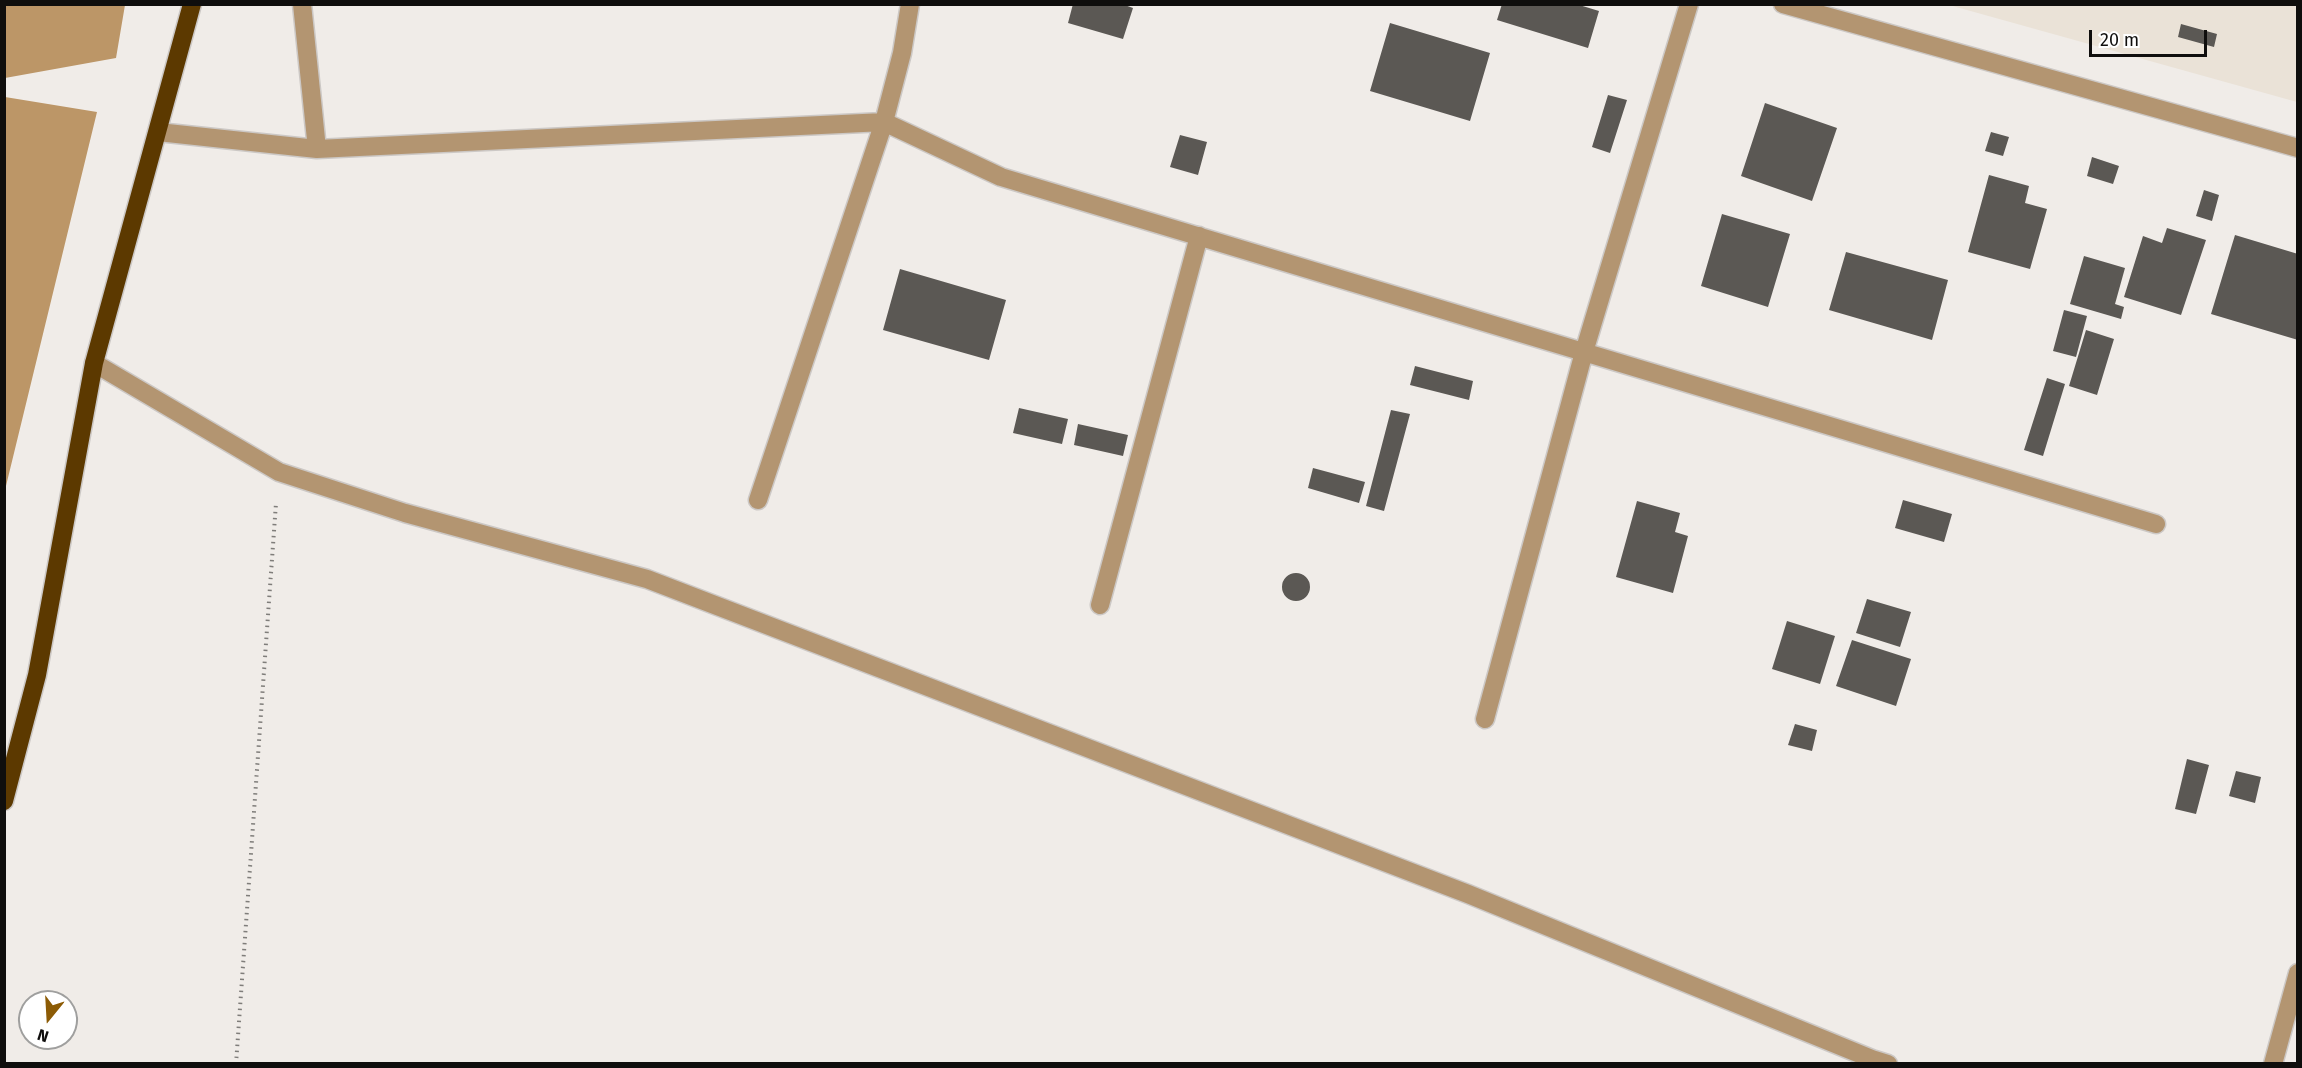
<!DOCTYPE html>
<html>
<head>
<meta charset="utf-8">
<style>
	body { margin:0 }
	#map { position:relative; width:2302px; height:1068px; overflow:hidden; background:#f0ece8; font-family:"Fira Sans",sans-serif }
	canvas { display:block }
	.frame { position:absolute; inset:0; border:6px solid #0f0e0d; pointer-events:none }
	.north { position:absolute; left:18px; top:990px; width:60px; height:60px; box-sizing:border-box; background:#fff; border:2px solid #9f9f9e; border-radius:50%; rotate:198deg; font-size:16px; font-weight:700; line-height:24px; text-align:center; color:#0f0e0d }
	.north::after { content:''; display:block; margin:auto; width:21px; height:27px; background:#8c5b05; clip-path:polygon(50% 0,100% 100%,50% 72%,0 100%) }
	.scale { position:absolute; left:2089px; top:30px; width:118px; height:27px; box-sizing:border-box; border:3px solid #0f0e0d; border-top:0; padding-left:8px; font-size:18px; line-height:21px; white-space:nowrap; color:#0f0e0d; -webkit-text-stroke:4px #fff; paint-order:stroke }
</style>
</head>
<body>
<div id="map">
<canvas width="2302" height="1068"></canvas>
<div class="frame"></div>
<div class="north">N</div>
<div class="scale">20 m</div>
</div>
<script>
const g = document.querySelector('canvas').getContext('2d');
g.lineJoin = 'round';
function fillPath(path, color) {
  g.fillStyle = color;
  g.fill(path, 'evenodd');
}
function trace(path, color, width, dash) {
  g.strokeStyle = color;
  g.lineWidth = width;
  g.lineCap = dash ? 'butt' : 'round';
  g.setLineDash(dash || []);
  g.stroke(path);
}
fillPath(new Path2D(`
	M1949,5H2297V102Z`), '#eae2d7');
fillPath(new Path2D(`
	M5,4L125,5L116,58L5,78Z
	M5,97L97,112L5,490L4,97Z`), '#bc9667');
fillPath(new Path2D(`
	M1073,4H1122L1133,8L1123,39L1068,23Z
	M1502,4H1576L1599,11L1588,48L1497,20Z
	M1390,23L1490,53L1470,121L1370,91Z
	M2181,24L2217,34L2214,47L2178,37Z
	M1608,95L1627,100L1610,153L1592,147Z
	M1765,103L1837,128L1812,201L1741,176Z
	M1991,132L2009,137L2003,156L1985,151Z
	M1180,135L1207,142L1198,175L1170,167Z
	M2092,157L2119,166L2113,184L2087,176Z
	M1989,175L2029,186L2025,203L2047,209L2030,269L1968,252Z
	M2204,190L2219,195L2212,221L2196,216Z
	M1722,214L1790,234L1768,307L1701,286Z
	M2167,228L2206,240L2181,315L2124,297L2143,236L2162,243Z
	M2235,235L2298,254V340L2211,314Z
	M1846,252L1948,280L1932,340L1829,310Z
	M2084,256L2125,268L2115,304L2124,307L2121,319L2070,304Z
	M900,269L1006,300L989,360L883,330Z
	M2064,310L2087,316L2076,357L2053,351Z
	M2086,330L2114,339L2097,395L2069,386Z
	M1415,366L1473,381L1469,400L1410,385Z
	M2047,378L2065,384L2043,456L2024,450Z
	M1019,408L1068,419L1062,444L1013,433Z
	M1391,410L1410,414L1384,511L1366,506Z
	M1078,424L1128,435L1123,456L1074,445Z
	M1313,468L1365,482L1359,503L1308,488Z
	M1903,500L1952,514L1944,542L1895,528Z
	M1637,501L1680,513L1675,532L1688,536L1673,593L1616,577Z
	M1282 587a14 14 0 1 1 28 0a14 14 0 1 1-28 0Z
	M1867,599L1911,612L1900,647L1856,633Z
	M1787,621L1835,636L1820,684L1772,669Z
	M1852,640L1911,659L1896,706L1836,686Z
	M1795,724L1817,730L1812,751L1788,745Z
	M2187,759L2209,765L2196,814L2175,809Z
	M2236,771L2261,777L2255,803L2229,796Z`), '#5b5854');
const minor = new Path2D(`
	M302,4L317,149
	M1783,4L2298,148
	M158,132L317,149L884,122L1001,177L2156,524
	M94,363L279,472L405,513L647,579L1468,894L1872,1059L1888,1064
	M758,500L884,122L902,53L910,4
	M1100,605L1199,236
	M1485,719L1584,352L1689,4
	M2273,1064L2298,973`);
const highway = new Path2D(`
	M4,801L37,675L94,363L192,4`);
trace(minor, '#ccc8c5', 21);
trace(highway, '#ccc8c5', 21);
trace(new Path2D(`
	M236,1064L276,503`), '#7f7d7a', 4, [1.5, 4.5]);
trace(minor, '#b39571', 18);
trace(highway, '#5c3900', 18);
</script>
</body>
</html>
